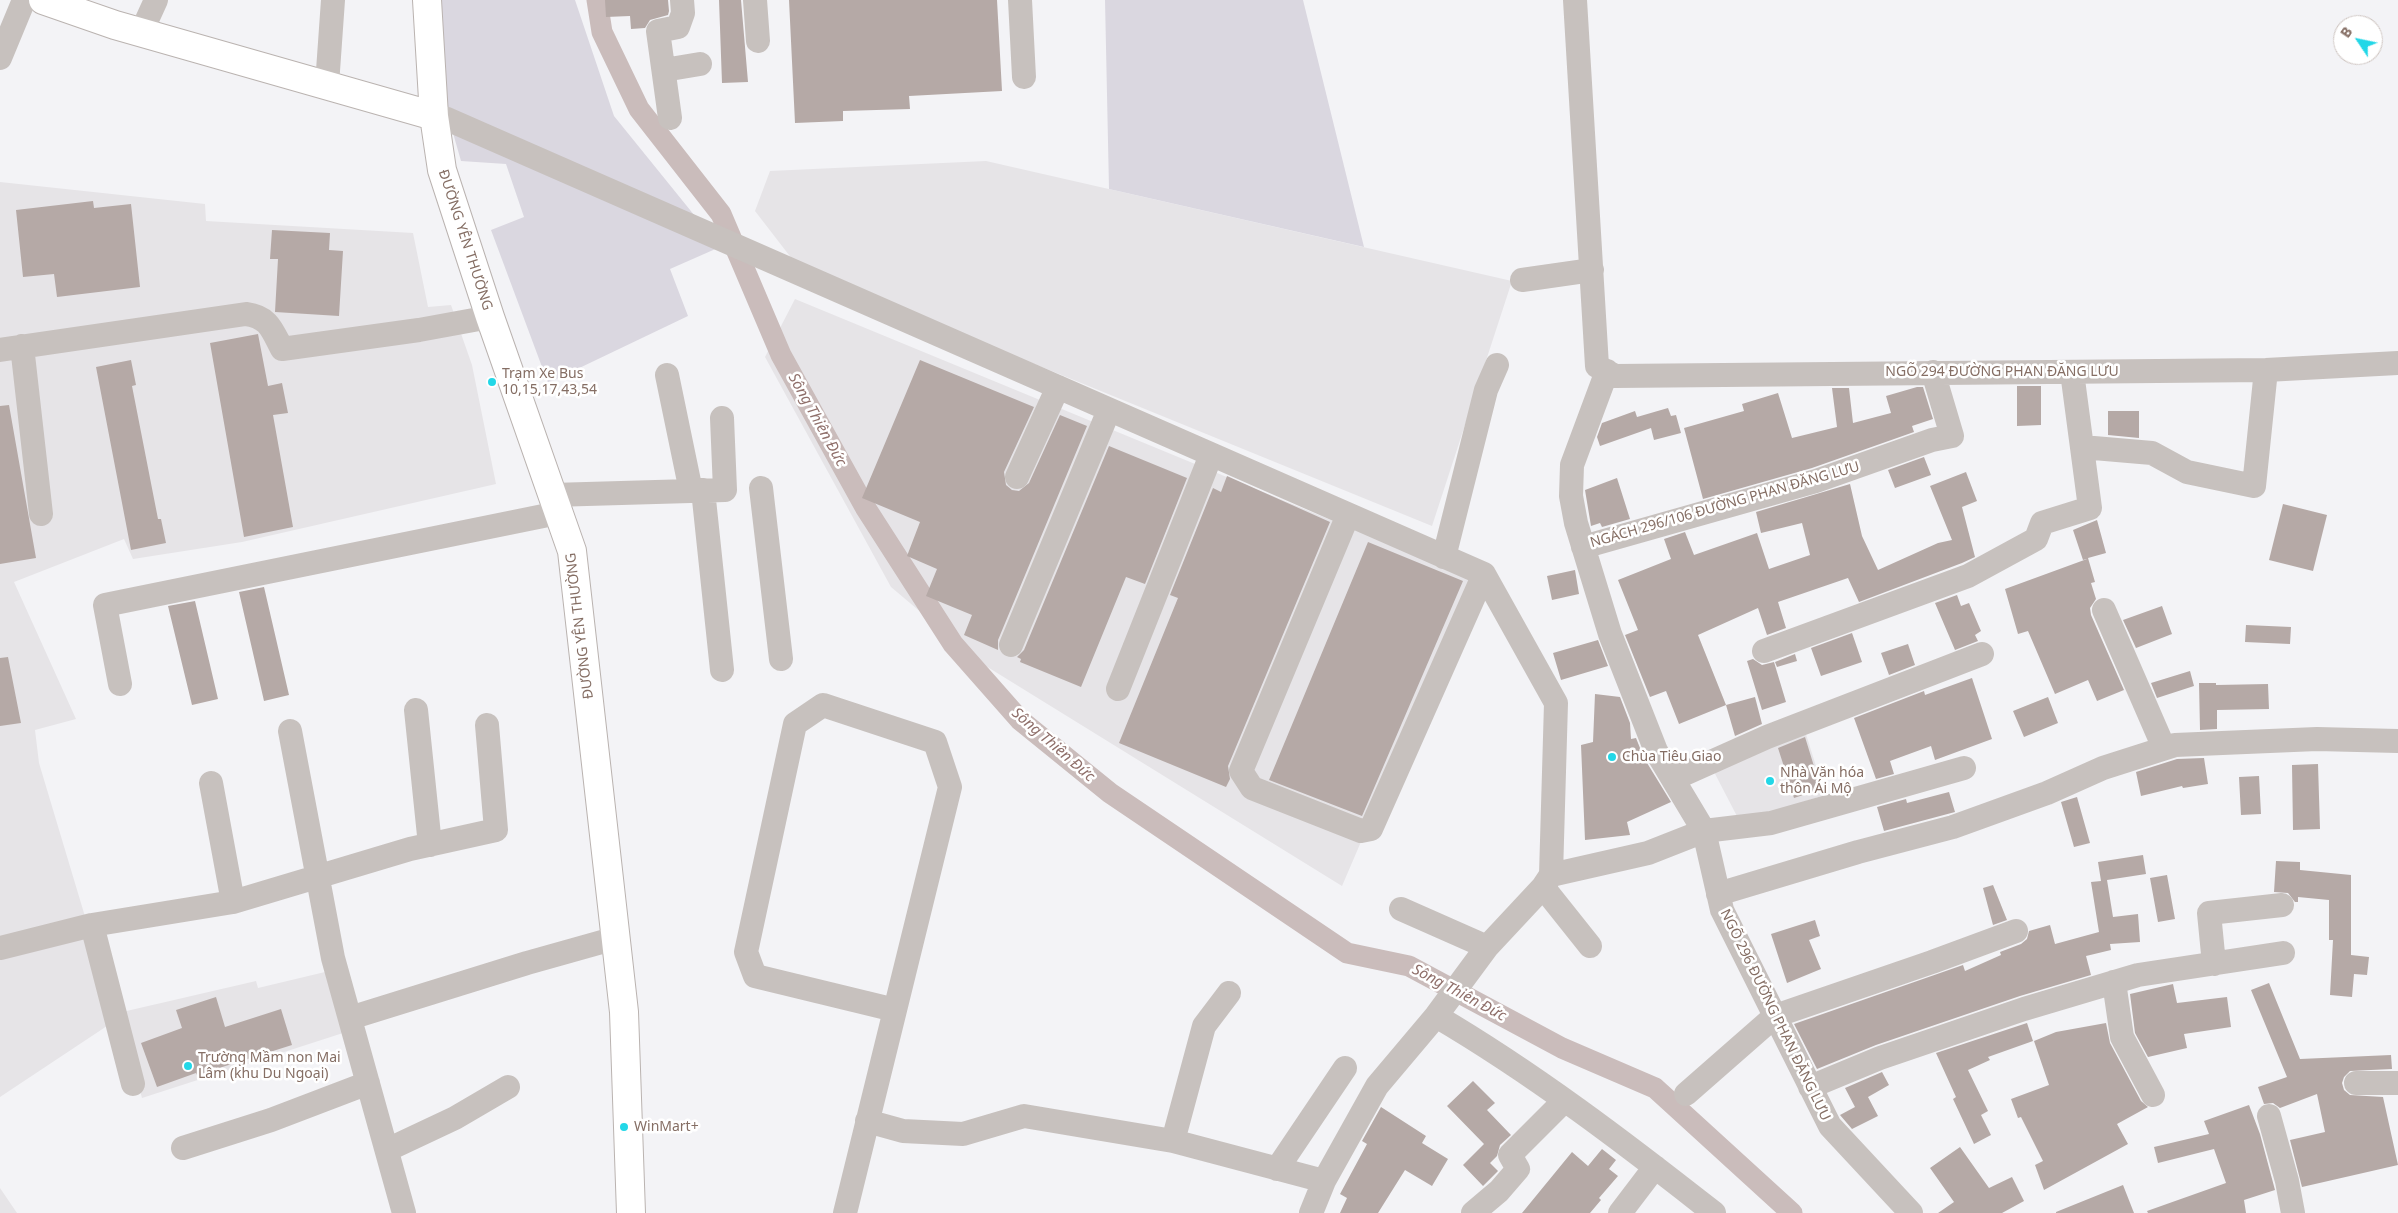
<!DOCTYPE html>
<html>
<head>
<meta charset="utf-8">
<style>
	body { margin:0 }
	#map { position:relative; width:2398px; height:1213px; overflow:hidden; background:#f3f3f6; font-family:"Noto Sans",sans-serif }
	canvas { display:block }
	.north { position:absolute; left:2333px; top:15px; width:50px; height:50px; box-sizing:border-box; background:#fff; border:1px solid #cec5c1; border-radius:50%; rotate:304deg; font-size:14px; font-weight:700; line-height:20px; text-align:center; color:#856e64 }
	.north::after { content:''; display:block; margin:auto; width:18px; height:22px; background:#22d7e7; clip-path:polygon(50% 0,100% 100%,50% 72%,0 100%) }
</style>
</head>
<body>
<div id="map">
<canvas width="2398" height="1213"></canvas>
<div class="north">B</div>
</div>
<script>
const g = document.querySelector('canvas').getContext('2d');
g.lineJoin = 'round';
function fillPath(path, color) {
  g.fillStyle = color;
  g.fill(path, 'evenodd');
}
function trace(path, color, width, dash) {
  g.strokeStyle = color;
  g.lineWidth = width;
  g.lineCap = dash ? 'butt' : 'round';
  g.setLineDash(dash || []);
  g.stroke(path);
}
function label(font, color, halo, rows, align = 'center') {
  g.font = font + ' "Noto Sans",sans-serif';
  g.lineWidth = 5;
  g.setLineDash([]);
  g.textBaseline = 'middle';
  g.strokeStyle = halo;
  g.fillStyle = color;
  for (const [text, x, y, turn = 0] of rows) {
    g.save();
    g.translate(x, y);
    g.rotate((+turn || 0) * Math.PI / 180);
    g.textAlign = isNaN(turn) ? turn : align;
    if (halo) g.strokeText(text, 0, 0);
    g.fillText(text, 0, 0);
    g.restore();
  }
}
fillPath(new Path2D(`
	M986,161L1512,281L1432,526L799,268L755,211L770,171Z
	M0,182L205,204L206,221L413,233L428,307L451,305L472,365L496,484L242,542L133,559L124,539L14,582L76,719L35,730L39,763L116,1020L0,1097Z
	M795,299L1474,579L1342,886L981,663L891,587L765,357Z
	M1805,731L1825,795L1740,822L1712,768Z
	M325,972L343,1033L142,1098L118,1013L256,981L258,988Z
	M0,1188L17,1213H0Z`), '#e6e4e7');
fillPath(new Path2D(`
	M435,0H575L614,116L720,247L670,269L688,316L548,383L491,230L524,217L506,164L461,161L443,98Z
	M1105,0H1303L1364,247L1109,189Z`), '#dad7e0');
trace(new Path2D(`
	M597,0L602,32L639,109L721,214L781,355L865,507L953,644L1020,720L1110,793L1347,953L1409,966L1562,1048L1655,1088L1792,1213`), '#cabcbb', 21);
fillPath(new Path2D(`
	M605,0H668L669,11L668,15L650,20L645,28L631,29L630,16L606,17Z
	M719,0H741L748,82L722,83Z
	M789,0H997L1002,91L909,96L910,109L843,111V121L795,123Z
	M93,201L94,208L131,204L140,287L57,297L54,274L23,277L16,210Z
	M272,230L330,233L329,250L343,251L339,316L275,312L278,259H270Z
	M258,334L268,386L282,383L288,413L273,415L293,527L244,537L210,343Z
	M131,360L136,385L132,386L158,519H161L166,543L131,550L96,367Z
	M920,360L1034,407L1004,472L1006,485L1012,490L1019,491L1029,483L1060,415L1087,426L998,640V650L964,635L972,615L926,596L937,569L907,556L920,522L862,498Z
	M2017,386H2041V425L2017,426Z
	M1917,387H1923L1933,419L1912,426L1914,432L1812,468L1703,499L1684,428L1744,411L1742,404L1778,393L1792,438L1837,427L1832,388H1849L1853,423L1891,413L1886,396Z
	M9,405L36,558L0,564V406Z
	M1668,408L1671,416L1676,415L1681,433L1654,440L1651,428L1600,446L1597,437L1602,423L1635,411L1637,417Z
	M2108,411H2139V438L2108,435Z
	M1109,446L1187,478L1145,584L1126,577L1081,687L1020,662L1021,659L1017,657L1024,650Z
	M1924,457L1931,475L1895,488L1888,470Z
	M1966,472L1977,501L1962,507L1975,557L1962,563L1859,602L1848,578L1778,602L1786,628L1767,635L1758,608L1698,635L1726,705L1679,724L1666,691L1650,697L1625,635L1638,630L1618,580L1671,559L1664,539L1685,532L1694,555L1757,533L1769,569L1810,555L1802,523L1761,533L1756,512L1850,484L1862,536L1878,570L1938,543L1952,540L1930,486Z
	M1227,476L1330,522L1228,766L1230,779L1226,787L1119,743L1178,598L1170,595L1213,488L1221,492Z
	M1617,478L1630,519L1602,527L1600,523L1591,526L1585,490Z
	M2283,504L2327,515L2313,571L2269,560Z
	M2097,520L2106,553L2088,558L2095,582L2091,583L2096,599L2090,608L2091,615L2124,690L2097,701L2088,680L2055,694L2028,631L2018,634L2005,589L2087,559L2083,560L2073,530Z
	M1368,542L1463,581L1362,816L1269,780Z
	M1575,570L1579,594L1552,600L1547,576Z
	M264,587L289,695L264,701L239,592Z
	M1957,595L1961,606L1969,603L1981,631L1975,635L1978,641L1955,650L1935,603Z
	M195,601L218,699L192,705L168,606Z
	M2162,606L2172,634L2136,648L2123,620Z
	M2246,625L2291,627L2290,644L2245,642Z
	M1852,633L1862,662L1821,676L1811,648Z
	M1598,640L1608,666L1561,680L1553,653Z
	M1908,644L1915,665L1889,675L1881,653Z
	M1795,654L1797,661L1777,667L1775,662Z
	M8,657L21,723L0,726V658Z
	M1753,659L1762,665L1774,662L1786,702L1762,710L1747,661Z
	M2190,671L2194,686L2157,698L2151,683Z
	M1972,678L1992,739L1935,760L1931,746L1890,761L1894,774L1876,779L1854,718L1924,691L1925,695Z
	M2199,683H2216V685L2268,684L2269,709L2217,710V729L2200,730Z
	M1595,694L1620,697L1630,723L1631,739L1636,738L1644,758L1671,802L1627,822L1630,835L1585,840L1581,745L1593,742Z
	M1755,697L1762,724L1735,736L1726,705Z
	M2048,697L2058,723L2024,737L2013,711Z
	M1805,737L1821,789L1794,798L1778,748Z
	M2204,758L2208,784L2183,788L2182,786L2141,796L2136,772L2177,759Z
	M2318,764L2320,829L2293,830L2292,765Z
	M2259,776L2261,814L2241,815L2239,777Z
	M1949,792L1955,812L1884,831L1877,807L1906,799L1907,803Z
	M2077,797L2090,843L2074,847L2061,802Z
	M2143,855L2146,874L2107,880L2113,917L2138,914L2140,942L2110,944L2111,950L2086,956L2091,975L2020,996L1876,1045L1817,1069L1794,1024L1963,965L1965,971L2001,955L2000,952L2021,944L2027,939L2029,931L2050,925L2055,944L2099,932L2091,882L2101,881L2098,862Z
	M2276,861L2300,862V870L2351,875V955L2369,957L2367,975L2354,974L2352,997L2330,995L2333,940H2329V900L2298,897V902H2295L2288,893L2274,892Z
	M2167,875L2175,919L2158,922L2150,878Z
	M1993,885L2007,920L1993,925L1983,888Z
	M1815,920L1820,936L1809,940L1821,969L1787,983L1771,934Z
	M2269,983L2300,1059L2391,1055L2392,1069L2350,1071L2344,1077L2342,1083L2344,1090L2350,1095L2383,1097L2398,1165L2302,1187L2290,1140L2325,1132L2317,1094L2280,1108L2273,1103L2264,1104L2258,1087L2287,1077L2251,990Z
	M2173,984L2177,1003L2227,997L2231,1027L2184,1034L2187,1048L2148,1057L2135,1033L2130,994Z
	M216,997L225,1027L281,1009L292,1045L197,1075L196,1073L157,1087L141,1043L182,1028L176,1010Z
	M2027,1023L2033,1041L1988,1057L1990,1060L1968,1070L1988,1111L1981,1115L1991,1135L1974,1144L1953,1099L1956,1097L1936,1053Z
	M2106,1023L2110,1043L2141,1101L2148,1107L2117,1124L2128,1144L2044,1190L2035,1165L2043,1161L2021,1117L2018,1118L2011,1099L2049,1085L2034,1041L2056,1032Z
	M1882,1072L1889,1085L1868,1097L1878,1116L1852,1129L1840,1115L1855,1107L1845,1088Z
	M1473,1081L1495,1103L1487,1110L1511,1135L1500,1145L1497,1156L1490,1163L1498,1171L1483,1186L1463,1165L1484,1144L1447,1106Z
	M2249,1105L2260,1134L2275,1190L2244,1200L2246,1213H2148L2147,1211L2226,1183L2214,1149L2158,1163L2154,1147L2209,1134L2204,1121Z
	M1381,1107L1426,1136L1422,1143L1448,1159L1432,1186L1405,1170L1378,1213H1340L1347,1198L1340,1194L1367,1144L1362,1141Z
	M1960,1147L1989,1188L2012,1177L2024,1201L2002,1213H1938L1954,1202L1930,1168Z
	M1602,1149L1616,1160L1609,1169L1618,1176L1599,1198L1601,1200L1590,1213H1522L1572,1152L1588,1166Z
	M2123,1185L2134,1213H2056V1212Z`), '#b5a9a6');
const major = new Path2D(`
	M43,0L115,25L434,116
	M427,0L434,116L442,170L490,317L572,551L624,1012L631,1213`);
trace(major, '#bab3b0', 30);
trace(new Path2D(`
	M755,0L758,41
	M1020,0L1024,77
	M1575,0L1597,366L1615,376L2266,370L2398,363
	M141,33L156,0
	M0,58L24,0
	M664,70L700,64
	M327,85L333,0
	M434,116L447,119L1484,574L1556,703L1551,875
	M670,118L658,31L678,27L683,13L682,0
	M1522,280L1592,270
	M22,346L41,514
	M0,350L246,314C269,317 272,330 282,349L419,330L490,317
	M1607,371L1572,465L1571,496L1576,523L1610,634L1656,751L1704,831L1722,910L1830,1126L1911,1213
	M667,375L691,491
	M2082,447L2152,453L2187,472L2254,486L2266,370
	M1017,477L1058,387
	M761,488L781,659
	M703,490L722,670
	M552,495L725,490L722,418
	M1348,515L1241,771L1252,788L1361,831L1371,829L1484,574
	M1583,547L1816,481L1932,440L1952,436L1933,372
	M1444,557L1486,390L1497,365
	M2104,610L2164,748
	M1011,645L1109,410
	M1764,651L1968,576L2036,539L2042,523L2090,508L2072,372
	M120,684L105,605L558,513
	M1118,689L1211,455
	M416,710L430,845
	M290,731L333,958L404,1213
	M1673,779L1767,737L1982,654
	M211,783L233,902
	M1543,887L1590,946
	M1718,894L1858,852L1953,827L2047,793L2103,768L2175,745L2317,739L2398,741
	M1401,909L1487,947
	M92,925L233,902L410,849L496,830L487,725
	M0,948L92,925L133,1084
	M2214,964L2209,913L2282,905
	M2114,982L2122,1037L2153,1095
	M1436,1016C1533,1073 1625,1143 1714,1213
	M350,1018L527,963L616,938
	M2356,1083H2398
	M1810,1087L1880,1058L2024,1009L2138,975L2283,953
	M1686,1094L1775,1016L1932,962L2016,931
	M2269,1116L2287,1181L2293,1213
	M867,1121L903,1131L963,1134L1024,1116L1173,1141L1324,1181
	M1173,1141L1204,1026L1229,993
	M183,1148L271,1120L368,1083
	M387,1150L455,1118L508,1087
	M1277,1169L1345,1068
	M845,1213L950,787L935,742L823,705L795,724L746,952L755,976L895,1010
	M1311,1213L1324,1181L1377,1086L1436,1016L1487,947L1543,887L1551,875L1648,853L1704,831L1771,823L1964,768
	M1473,1213L1499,1191L1518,1169L1510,1155L1564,1101
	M1620,1213L1655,1167`), '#c7c1be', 24);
trace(major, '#fff', 28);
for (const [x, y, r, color] of [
	[492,382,5,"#22d7e7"],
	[1612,757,5,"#22d7e7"],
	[1770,781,5,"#22d7e7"],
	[188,1066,5,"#22d7e7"],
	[624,1127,5,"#22d7e7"]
]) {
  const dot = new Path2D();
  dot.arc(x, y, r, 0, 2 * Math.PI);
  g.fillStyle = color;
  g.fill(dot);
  trace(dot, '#fff', 2);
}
label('14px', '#856e64', '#fff', [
	["ĐƯỜNG YÊN THƯỜNG",465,240,72],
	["NGÕ 294 ĐƯỜNG PHAN ĐĂNG LƯU",2002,372],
	["NGÁCH 296/106 ĐƯỜNG PHAN ĐĂNG LƯU",1725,505,-16],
	["ĐƯỜNG YÊN THƯỜNG",580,626,-97],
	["NGÕ 296 ĐƯỜNG PHAN ĐĂNG LƯU",1775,1015,64]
]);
label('14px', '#856e64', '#fff', [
	["Trạm Xe Bus",502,374],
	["10,15,17,43,54",502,390],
	["Chùa Tiêu Giao",1622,757],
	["Nhà Văn hóa",1780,773],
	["thôn Ái Mộ",1780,789],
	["Trường Mầm non Mai",198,1058],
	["Lâm (khu Du Ngoại)",198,1074],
	["WinMart+",634,1127]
], 'left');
label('italic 15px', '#8f6f6a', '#fff', [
	["Sông Thiên Đức",817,420,61],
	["Sông Thiên Đức",1053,745,41],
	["Sông Thiên Đức",1459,993,28]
]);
</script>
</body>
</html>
